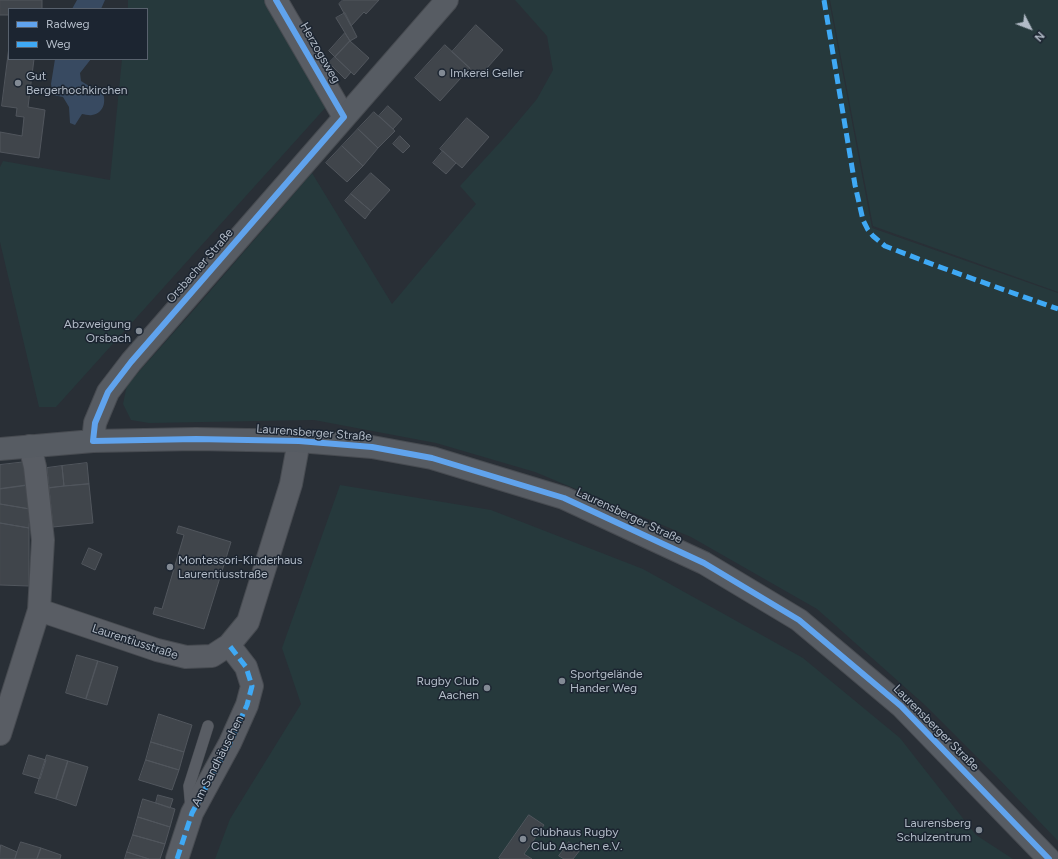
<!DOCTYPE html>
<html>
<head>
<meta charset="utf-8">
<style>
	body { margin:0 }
	#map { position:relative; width:1058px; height:859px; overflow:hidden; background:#292f36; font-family:Figtree,sans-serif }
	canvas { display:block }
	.legend { position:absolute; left:8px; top:8px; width:140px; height:52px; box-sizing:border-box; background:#1c2531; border:1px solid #58616d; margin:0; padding:5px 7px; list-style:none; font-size:12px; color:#b2bbc7 }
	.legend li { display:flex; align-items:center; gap:8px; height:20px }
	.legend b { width:20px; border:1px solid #58616d }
	.north { position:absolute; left:1010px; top:8px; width:40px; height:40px; -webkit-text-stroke:3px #1c2531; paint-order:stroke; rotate:132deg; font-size:11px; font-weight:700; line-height:16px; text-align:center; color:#b2bbc7 }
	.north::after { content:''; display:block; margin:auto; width:14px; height:18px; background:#b2bbc7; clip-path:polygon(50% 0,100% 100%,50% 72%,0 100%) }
</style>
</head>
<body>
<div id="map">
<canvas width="1058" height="859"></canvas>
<ul class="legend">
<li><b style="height:5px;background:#60a3ed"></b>Radweg</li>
<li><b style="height:5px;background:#3fa9f5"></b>Weg</li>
</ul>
<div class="north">N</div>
</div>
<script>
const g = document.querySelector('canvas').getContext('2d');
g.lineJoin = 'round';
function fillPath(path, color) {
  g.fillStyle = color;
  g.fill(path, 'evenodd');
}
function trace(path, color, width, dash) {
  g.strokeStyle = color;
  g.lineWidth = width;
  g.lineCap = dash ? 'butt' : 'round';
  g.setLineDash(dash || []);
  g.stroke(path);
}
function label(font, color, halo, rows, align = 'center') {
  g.font = font + ' Figtree,sans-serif';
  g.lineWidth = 3;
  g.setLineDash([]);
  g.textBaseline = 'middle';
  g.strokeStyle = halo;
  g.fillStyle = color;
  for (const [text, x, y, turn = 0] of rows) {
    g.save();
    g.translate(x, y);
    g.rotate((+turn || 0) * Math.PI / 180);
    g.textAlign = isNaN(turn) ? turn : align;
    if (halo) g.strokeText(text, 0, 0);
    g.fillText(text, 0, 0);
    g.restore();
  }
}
fillPath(new Path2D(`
	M128,0H270L326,107L56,407H39L0,242V167L3,161L110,180L122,59H147V9H128Z
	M515,0H829L872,228L1058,293V841L996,776L926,706L817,609L691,537L535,472L436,443L314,420L149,423L131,420L123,404L127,385L192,312L312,173L392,304L476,204L460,186L504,138L537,99L553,70L547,36Z
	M830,0H1058V292L873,226Z
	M340,485L491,510L643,569L803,658L900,738L976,835L1013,859H215L230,819L301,704L282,648Z`), '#26393c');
fillPath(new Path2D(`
	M77,0H105L101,9H72Z
	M55,59H91L80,73L81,81L89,86L101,89C107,99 105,113 92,115C89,116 85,114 82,114L75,125L70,123L69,107L63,97L53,95L51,84Z`), '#384a61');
const building = new Path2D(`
	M0,0H42V9H9V15H0Z
	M343,0H379L366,14L364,12L351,26L339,4Z
	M345,13L357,37L350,41L336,18Z
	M476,25L503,50L479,77L452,52Z
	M345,33L350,41L335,57L329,51Z
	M350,41L369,58L354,75L335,57Z
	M445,45L470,68L440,101L415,78Z
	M9,47V59H34L28,107L45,110L39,158L0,152V132L22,136L24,117L16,116L17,108L2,106Z
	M335,57L351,72L345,79L329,63Z
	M388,106L402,119L393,129L379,116Z
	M374,112L395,131L378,148L358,129Z
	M467,118L489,137L462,168L440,149Z
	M358,129L378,148L363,166L342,146Z
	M400,136L410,146L403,153L393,144Z
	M342,146L363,166L347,182L326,163Z
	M443,151L456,163L446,174L433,163Z
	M371,173L390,190L371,211L351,194Z
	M351,194L371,211L365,219L345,201Z
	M26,462L29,485L0,489V465Z
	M87,463L89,484L64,486L62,466Z
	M62,466L64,486L49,488L47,468Z
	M89,484L93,523L53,527L49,488Z
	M29,485L30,509L0,504V489Z
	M0,504L30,509L29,528L0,523Z
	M0,523L29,528V586L0,585Z
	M179,526L231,542L204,629L153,614L155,607L162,609L184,535L177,533Z
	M89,548L102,554L95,570L82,564Z
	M77,655L98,661L86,699L66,693Z
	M98,661L118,667L107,705L86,699Z
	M159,714L192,725L184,752L151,742Z
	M151,742L184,752L179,770L146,760Z
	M29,755L46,760L40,779L23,774Z
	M47,755L68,761L56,799L35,793Z
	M146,760L179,770L172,790L139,780Z
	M68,761L88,767L76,806L56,799Z
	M158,795L173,799L170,808L156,803Z
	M143,799L175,809L170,827L138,817Z
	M529,815L544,825L524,854L532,859H500L499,858Z
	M138,817L170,827L165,844L133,835Z
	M133,835L165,844L160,859H149L127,852Z
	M21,842L41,848L37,859H15Z
	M569,842L580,850L573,859H564L559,856Z
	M1,845L17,852L15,859H0Z
	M41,848L61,855L60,859H37Z
	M127,852L149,859H125Z`);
fillPath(building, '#40454b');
trace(building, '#51565d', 1);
const lane = new Path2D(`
	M191,808L189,786L208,726`);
const street = new Path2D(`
	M276,0L344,117
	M39,610L157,650L186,657L212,656L229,645L248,622L291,484L299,441
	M0,734L39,610L43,540L35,467L30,446
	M177,859L192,813L230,743L247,705L252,686L246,667L229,645`);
const secondary = new Path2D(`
	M93,441L95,423L108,392L131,362L447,0
	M0,449L93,441L196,439L299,441L372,447L432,458L564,498L704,563L799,620L901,706L1049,859`);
trace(lane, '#474b51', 12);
trace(street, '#474b51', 24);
trace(secondary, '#474b51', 24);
trace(lane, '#595d64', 11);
trace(street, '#595d64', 22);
trace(secondary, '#575c63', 22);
trace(new Path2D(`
	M824,0L855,185L863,220L868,230L873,236L885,246L937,266L1058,309
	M177,859L192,813L230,743L247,705L252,686L246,667L229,645`), '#3fa9f5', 5, [10, 5]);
trace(new Path2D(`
	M276,0L344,117L131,362L108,392L95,423L93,441L196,439L299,441L372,447L432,458L564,498L704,563L799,620L901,706L1049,859`), '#60a3ed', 6);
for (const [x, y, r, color] of [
	[442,73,4,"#828a94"],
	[18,83,4,"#828a94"],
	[139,331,4,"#828a94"],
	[170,567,4,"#828a94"],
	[562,681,4,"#828a94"],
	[487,688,4,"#828a94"],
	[979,830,4,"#828a94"],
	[523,839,4,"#828a94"]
]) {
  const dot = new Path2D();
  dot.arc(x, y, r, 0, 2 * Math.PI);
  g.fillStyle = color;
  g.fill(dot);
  trace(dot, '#1c2531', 1.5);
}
label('12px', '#b2bbc7', '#1c2531', [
	["Herzogsweg",320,53,60],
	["Orsbacher Straße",200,266,-49],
	["Laurensberger Straße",314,433,4],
	["Laurensberger Straße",629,516,25],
	["Laurentiusstraße",135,642,18],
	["Laurensberger Straße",936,728,45],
	["Am Sandhäuschen",218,761,-63]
]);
label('12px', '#b2bbc7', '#1c2531', [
	["Imkerei Geller",450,73],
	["Gut",26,76],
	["Bergerhochkirchen",26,90],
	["Abzweigung",131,324,"right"],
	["Orsbach",131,338,"right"],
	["Montessori-Kinderhaus",178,560],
	["Laurentiusstraße",178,574],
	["Sportgelände",570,674],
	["Hander Weg",570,688],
	["Rugby Club",479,681,"right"],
	["Aachen",479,695,"right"],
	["Laurensberg",971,823,"right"],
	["Schulzentrum",971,837,"right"],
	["Clubhaus Rugby",531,832],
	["Club Aachen e.V.",531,846]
], 'left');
</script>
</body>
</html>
